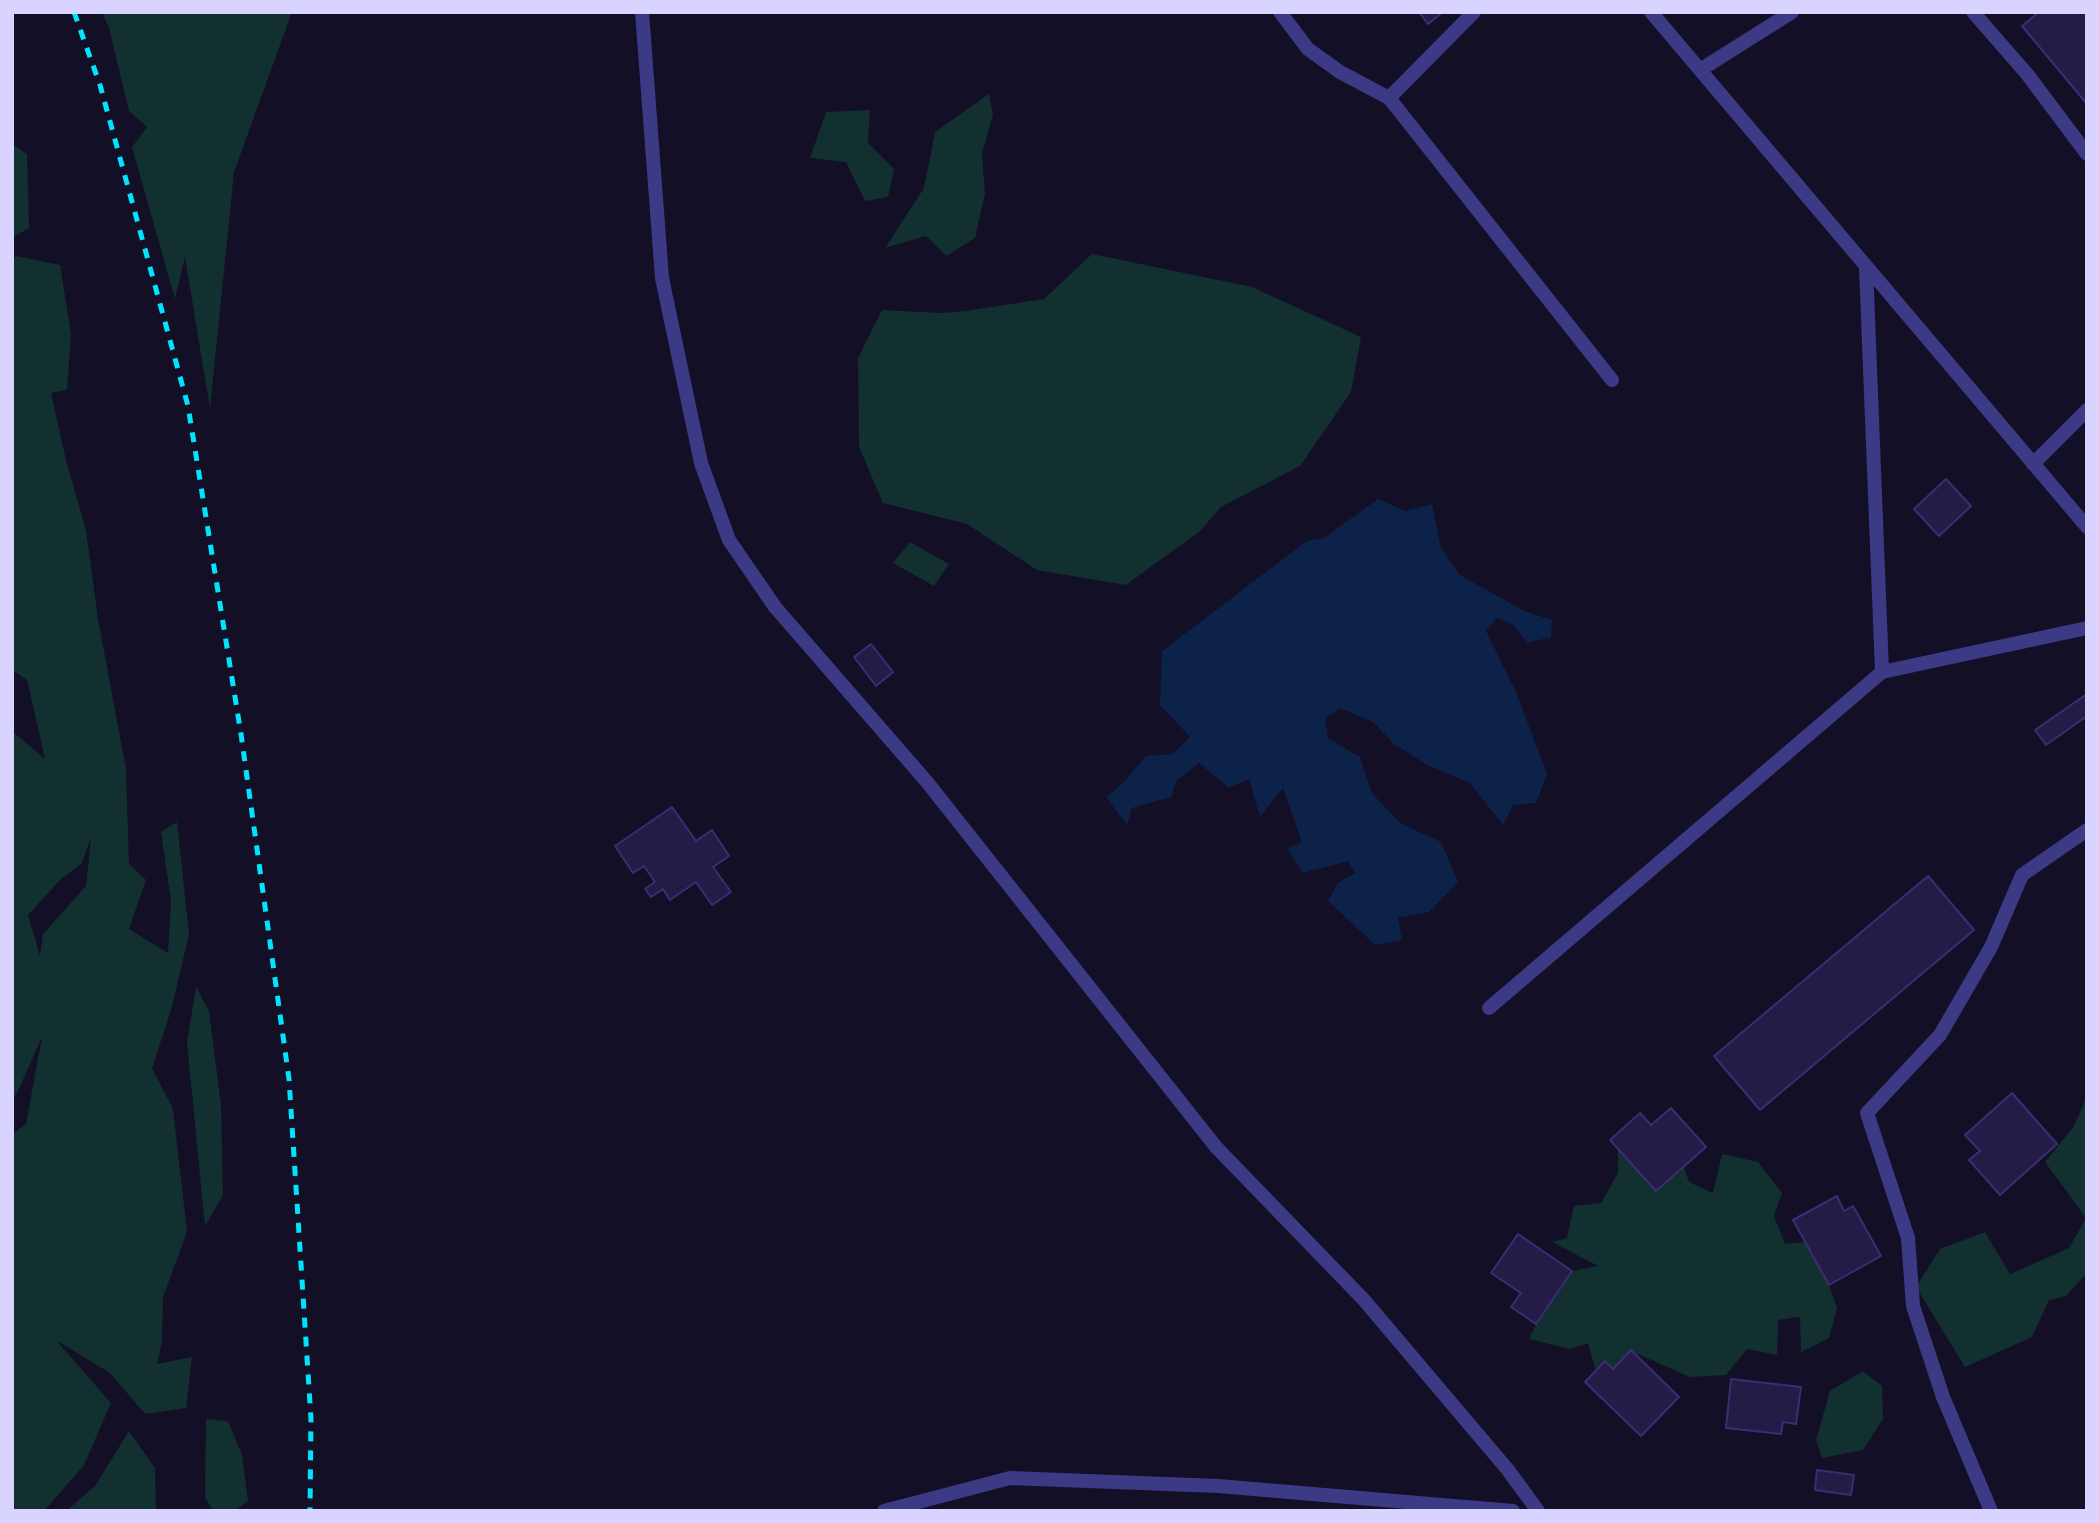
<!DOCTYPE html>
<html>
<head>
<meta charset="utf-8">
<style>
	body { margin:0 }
	#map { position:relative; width:2099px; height:1523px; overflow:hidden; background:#130f26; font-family:"PT Sans",sans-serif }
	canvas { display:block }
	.frame { position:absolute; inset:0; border:14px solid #d9d4ff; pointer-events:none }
</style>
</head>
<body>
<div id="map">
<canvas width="2099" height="1523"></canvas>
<div class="frame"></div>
</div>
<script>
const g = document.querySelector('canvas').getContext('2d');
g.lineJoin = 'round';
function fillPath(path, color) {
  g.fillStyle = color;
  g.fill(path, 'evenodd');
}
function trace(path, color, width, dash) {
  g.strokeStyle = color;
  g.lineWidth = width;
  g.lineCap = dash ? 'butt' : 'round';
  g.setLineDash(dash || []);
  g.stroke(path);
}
fillPath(new Path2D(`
	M102,12H292L234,172L210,409L185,257L175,299L132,147L147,127L129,111L109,28Z
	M989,94L993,115L982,153L985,194L975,238L946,256L926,236L885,248L924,188L935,132Z
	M870,110L868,143L894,169L888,197L865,201L846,162L810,158L826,112Z
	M12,144L27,154L29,228L12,238Z
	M1092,254L1252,287L1361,337L1351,392L1300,466L1221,507L1200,531L1126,585L1037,570L967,524L883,503L859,447L858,358L882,310L941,313L966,311L1044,299Z
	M17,256L60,265L71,334L67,390L51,393L66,460L86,530L98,619L126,769L129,864L146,880L129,929L168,953L171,901L161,832L177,822L189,934L172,1007L152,1068L173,1109L187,1232L163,1297L162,1342L157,1364L192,1357L186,1408L145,1414L110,1373L56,1340L111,1403L84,1465L45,1510L41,1511H12V1134L26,1124L42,1037L17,1093L12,1099V731L45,759L27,680L12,670V258ZM91,837L86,886L43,934L40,956L28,915L60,880L82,863Z
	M910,542L949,564L934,586L893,563Z
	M196,987L209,1011L221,1105L223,1195L205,1226L187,1043Z
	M2087,1096V1273L2066,1296L2049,1300L2032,1337L1965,1367L1916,1287L1940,1249L1985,1232L2010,1274L2069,1248L2086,1218L2045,1162L2074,1126Z
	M1618,1148L1656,1191L1684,1167L1689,1182L1713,1193L1722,1154L1758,1162L1782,1193L1774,1216L1785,1244L1805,1242L1829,1285L1837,1308L1829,1338L1801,1352L1800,1317L1778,1320L1777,1355L1747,1349L1726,1375L1690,1377L1631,1351L1613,1369L1605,1361L1596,1371L1588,1343L1570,1349L1529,1339L1536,1324L1572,1271L1598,1266L1552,1242L1567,1238L1574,1206L1601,1203L1618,1173Z
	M1863,1371L1882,1386L1883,1419L1863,1450L1822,1458L1816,1440L1830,1391Z
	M206,1419L228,1421L242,1455L248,1501L235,1511H214L205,1498Z
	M129,1431L155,1468L156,1511H66L95,1486Z`), '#12302f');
fillPath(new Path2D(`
	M1378,499L1405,511L1432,504L1441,548L1460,575L1524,611L1552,620L1551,637L1528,643L1512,624L1497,618L1486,631L1516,692L1547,774L1536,803L1513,805L1503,825L1470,783L1429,766L1394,744L1373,722L1340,708L1325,718L1328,738L1360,757L1372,793L1400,823L1441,842L1458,882L1429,912L1398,918L1402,940L1375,945L1328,901L1338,883L1355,873L1348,861L1303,873L1287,848L1302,842L1283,788L1260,817L1249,779L1229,788L1199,763L1176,781L1171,797L1132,808L1127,825L1106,797L1122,784L1146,756L1173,754L1190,737L1160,705L1162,651L1307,541L1324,538Z`), '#0c2248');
const building = new Path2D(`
	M1419,12H1443L1428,24Z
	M2039,12H2087V104L2022,26Z
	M1946,479L1971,506L1939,536L1914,509Z
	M871,644L893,672L876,686L854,657Z
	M2087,694V716L2046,745L2035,730Z
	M672,807L696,841L712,830L729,856L713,867L731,892L712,905L696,882L670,900L663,889L651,897L645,889L655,882L644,866L633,873L615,846Z
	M1928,876L1974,930L1760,1110L1714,1056Z
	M2012,1093L2057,1144L2000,1195L1969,1160L1980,1151L1965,1135Z
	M1671,1108L1706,1147L1656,1191L1610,1140L1640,1113L1651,1125Z
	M1837,1196L1844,1211L1853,1206L1881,1256L1829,1285L1793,1220Z
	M1518,1234L1572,1271L1536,1324L1511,1307L1521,1293L1491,1273Z
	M1631,1350L1679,1397L1641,1436L1585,1382L1605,1361L1613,1369Z
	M1731,1379L1801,1387L1796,1424L1783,1422L1781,1434L1726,1428Z
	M1817,1470L1854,1475L1851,1495L1815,1490Z`);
fillPath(building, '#241b47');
trace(building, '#3b2d73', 2);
trace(new Path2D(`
	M642,12L662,278L701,463L729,540L775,607L927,782L1216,1147L1364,1300L1508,1470L1538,1511
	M1280,12L1308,49L1340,72L1389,98L1612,380
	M1651,12L2087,527
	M1973,12L2027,74L2087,154
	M1700,70L1792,12
	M1389,98L1474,12
	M1866,267L1882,672
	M2033,464L2087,410
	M1489,1008L1882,672L2087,628
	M884,1511L1010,1478L1218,1486L1513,1511
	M1991,1511L1943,1397L1913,1306L1908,1238L1867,1113L1940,1035L1991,947L2022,875L2087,830`), '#3d3a85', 14);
trace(new Path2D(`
	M74,12L100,85L188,406L241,734L289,1079L311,1419L310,1511`), '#00e5ff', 5, [10, 9]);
</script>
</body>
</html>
